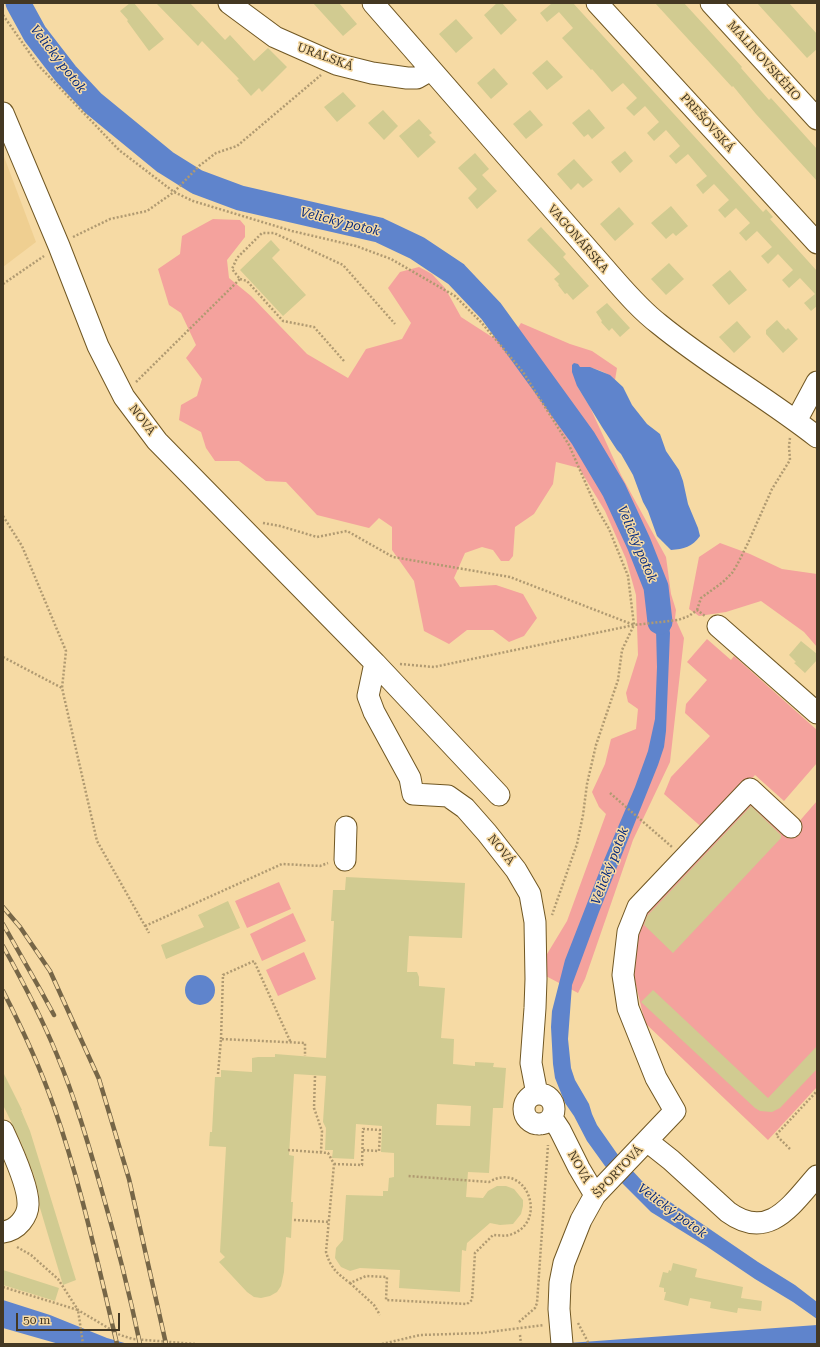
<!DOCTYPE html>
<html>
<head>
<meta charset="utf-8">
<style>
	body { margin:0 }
	#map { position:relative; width:820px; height:1347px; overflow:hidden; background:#f6daa4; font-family:"Roboto Serif",serif }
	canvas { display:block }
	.frame { position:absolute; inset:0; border:4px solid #443823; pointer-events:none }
	.scale { position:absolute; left:16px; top:1313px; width:104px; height:18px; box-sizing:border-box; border:2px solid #443823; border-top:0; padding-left:5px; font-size:12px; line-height:14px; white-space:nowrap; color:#443823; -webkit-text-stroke:3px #f6daa4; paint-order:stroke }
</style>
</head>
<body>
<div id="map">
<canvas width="820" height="1347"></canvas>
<div class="frame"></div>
<div class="scale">50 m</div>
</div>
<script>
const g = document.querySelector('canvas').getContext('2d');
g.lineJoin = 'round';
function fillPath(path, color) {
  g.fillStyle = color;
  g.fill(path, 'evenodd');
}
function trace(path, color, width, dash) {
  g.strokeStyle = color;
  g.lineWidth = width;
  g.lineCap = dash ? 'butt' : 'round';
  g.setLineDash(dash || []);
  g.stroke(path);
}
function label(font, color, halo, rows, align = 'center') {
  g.font = font + ' "Roboto Serif",serif';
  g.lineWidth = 3;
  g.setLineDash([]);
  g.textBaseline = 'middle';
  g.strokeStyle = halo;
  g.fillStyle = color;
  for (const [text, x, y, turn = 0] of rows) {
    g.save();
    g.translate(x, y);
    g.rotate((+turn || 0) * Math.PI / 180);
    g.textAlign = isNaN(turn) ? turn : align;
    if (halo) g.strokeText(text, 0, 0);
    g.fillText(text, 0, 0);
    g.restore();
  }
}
fillPath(new Path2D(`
	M3,154L36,242L3,267Z`), '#efcf91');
fillPath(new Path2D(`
	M213,219L240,220L245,226V237L227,260L229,278L251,296L307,354L348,378L366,349L402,339L411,323L388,288L400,272L419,267L432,274L445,288L461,317L492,337L514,334L521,323L570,344L592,351L617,368L615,380C606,371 593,367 580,367L577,386L590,407L621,475L666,557L671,594L676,610L675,618L684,638L670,762L633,840L585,979L578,993L544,975L541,964L567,921L606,814L599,807L592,792L605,764L611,739L636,729L638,709L628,702L626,693L638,655L636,595L626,559L605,511L579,468L556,462L553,484L534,514L515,527L513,556L509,561H501L493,550L482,547L465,553L454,578L460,587L496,585L523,594L537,618L524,636L509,642L493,630H467L449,644L424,631L414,581L392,550V527L379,518L369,528L317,515L286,482L266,481L239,461H215L206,448L201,432L179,420L181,405L197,396L202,379L186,358L196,345L181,313L169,305L158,269L180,254L182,236Z
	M720,543L750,554L782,569L817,574V647L804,632L761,601L726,612L699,616L689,609L699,557Z
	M707,639L731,660L734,656L817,730V763L784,801L755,775L706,831L664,794L671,777L710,736L685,713L686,704L707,680L687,662Z
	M748,796L790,832L817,801V1087L768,1140L645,1023L635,981L629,947L633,922Z
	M279,882L291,909L247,928L235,901Z
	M293,913L306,941L262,961L250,934Z
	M304,952L316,979L278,996L266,970Z`), '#f4a29d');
fillPath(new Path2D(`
	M574,363L578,364L580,367H590L610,375L623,387L632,405L647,424L660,434L666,451L679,470L683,481L688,504L698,528L700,536C692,547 684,549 671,550L657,536L648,511L643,502L633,475L621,454L617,450L602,427L577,386L572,372V365Z
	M659,586L667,615L670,633L666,731L664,747L658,765L599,912L572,985L568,1039L571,1068L575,1080L589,1104L592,1114L597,1125L618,1155L642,1181L657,1193L758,1262L795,1285L817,1302V1319L793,1302L755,1279L706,1246L651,1212L605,1166L587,1141L574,1116L565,1103L555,1078L553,1064L551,1027L552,1011L565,960L604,860L635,787L648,751L655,719L657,667L656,629L653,609L648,589Z
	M185 990a15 15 0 1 1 30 0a15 15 0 1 1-30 0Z
	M3,1300L50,1315L107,1338L128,1344H59L3,1328Z
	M817,1325V1344H555Z`), '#5f84cc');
trace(new Path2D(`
	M18,3L35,34L66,74L93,103L165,162L197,182L240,198L379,230L417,248L456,274L491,311L583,438L614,490L639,544L656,587L660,622`), '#5f84cc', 25);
fillPath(new Path2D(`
	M130,3H134L164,39L149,51L127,21L128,20L120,11Z
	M156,3H190L225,40L230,35L254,61L268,48L287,67L262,92L259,88L251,96L237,80L239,79L202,41L198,46Z
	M313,3H339L357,24L343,36Z
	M497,3H502L517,20L501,35L484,15Z
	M550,3H573L763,212L766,209L773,217L770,219L817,271V306L811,311L804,303L815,294L800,278L789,288L782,280L793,270L778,254L768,264L761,256L772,247L757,231L746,241L739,233L750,223L736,208L725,218L718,210L729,200L714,184L703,194L696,185L707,176L688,154L676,164L669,156L680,146L666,130L654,141L647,133L659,122L645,106L634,116L626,108L637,98L623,83L612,92L592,69L591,70L562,38L573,28L559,12L547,22L540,13L551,4Z
	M655,3H684L706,27L742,67L741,68L769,100L771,98L817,149V181L756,114L733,86L732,87Z
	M757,3H789L817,34V49L807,58Z
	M456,19L473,38L456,53L439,34Z
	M547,60L563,77L547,90L532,73Z
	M494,68L508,84L491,99L477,83Z
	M343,92L356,106L337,122L324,107Z
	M589,109L605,128L592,139L588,134L584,137L572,123Z
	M383,110L398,126L384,140L368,123Z
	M530,110L543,125L526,139L513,124Z
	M419,119L432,133L429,135L436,142L418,158L399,136Z
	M625,151L633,161L620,173L611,162Z
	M475,153L489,169L482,175L497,191L477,209L468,198L477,189L458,168Z
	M574,159L593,180L583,188L578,183L571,190L557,174Z
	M671,206L688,226L676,236L673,233L666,239L651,223Z
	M619,207L634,224L615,241L600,224Z
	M541,227L566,254L563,257L589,286L573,300L567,293L565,294L558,285L559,284L554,279L560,274L527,240Z
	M271,240L280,250L272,258L306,295L283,316L240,270Z
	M669,263L684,279L666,295L651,279Z
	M730,270L747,290L729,305L712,285Z
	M607,303L630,328L620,337L612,328L609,331L601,322L602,321L596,312Z
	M777,320L786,330L788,328L798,339L783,353L766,334V330Z
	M737,321L751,337L734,353L719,337Z
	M801,641L817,654V660L805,673L794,663L796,662L789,655Z
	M751,806L781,835V838L673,953L644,925L647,916Z
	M346,877L465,883L462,938L409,936L407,972H417L419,977V986L445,988L441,1038L454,1039L453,1064L475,1066V1062L494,1063L493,1067L506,1068L503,1108H493L489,1173L468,1172L466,1197L483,1198L488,1191L497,1186H506L514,1189L523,1200V1206L521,1214L513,1224L500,1225L490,1223L467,1243L466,1251L462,1250L460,1292L399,1288L400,1270L360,1268L350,1271L341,1267L335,1258L336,1248L343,1240L346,1195L383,1196V1191H388L389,1178L394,1177V1153L381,1152L382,1126L356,1124L354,1159L332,1158L333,1150H325L326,1128L323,1122L326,1076L294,1074L289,1155L294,1156L291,1202H293L292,1218L291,1238L286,1237L284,1272L281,1286L277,1292L270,1296L261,1298L254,1297L247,1292L219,1262L225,1257L220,1252L226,1147L209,1146L210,1132H212L215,1077H221V1070L252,1072V1058L258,1057H275V1054L326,1058L334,921H331L333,890H345ZM437,1104L471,1106L470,1126L436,1125Z
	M228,901L240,928L166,959L161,945L204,927L198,915Z
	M653,990L768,1098L817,1046V1069L780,1108L772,1112L760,1111L755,1108L641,1002Z
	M3,1072L22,1110H21L30,1131L76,1280L63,1285L40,1208L39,1195L34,1175L21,1142L3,1105Z
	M673,1263L697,1269L695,1277L743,1287L741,1298L762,1301L761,1311L738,1308L737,1313L710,1308L711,1302L690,1298L688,1306L664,1300L666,1292H664V1288L659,1287L663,1272L668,1273L669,1270L671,1271Z
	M3,1270L59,1288L55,1301L3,1285Z`), '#d1cb91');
const minor = new Path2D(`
	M229,3L275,37L336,64L372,73L407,78H417L431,70
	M373,3L614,279C628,295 642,311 659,324C709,365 766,397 817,437
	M597,3L817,243
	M711,3L817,119
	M3,113L59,246L98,346L124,397L157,441L375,663L499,795
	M796,421L817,382
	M718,626L817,713
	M375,663L368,696L374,712L410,778L413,794L448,796L465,808L487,833L516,870L530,894L535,922L536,979L535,1008L531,1063L537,1094
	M345,860L346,827
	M524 1109a15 15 0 1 1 30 0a15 15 0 1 1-30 0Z
	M552,1118L560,1130L579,1168L595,1195
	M3,1131C11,1148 29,1188 28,1205C28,1211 25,1217 21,1222C16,1228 11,1231 3,1232
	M647,1141L671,1160L728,1212C769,1242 792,1204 817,1176
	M562,1344L559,1309L560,1283L564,1263L581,1220L595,1195L675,1111L656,1078L628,1008L623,975L628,932L638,907L750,789L791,827`);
trace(minor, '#705723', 23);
trace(new Path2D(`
	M3,15L38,65L119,150L174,192L193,201L292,231L356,246L391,259L455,296L481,322L523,372L569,445L596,507L609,529L628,576L634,625L622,650L618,680L596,745L587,784L583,815L577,844L552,915
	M73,237L110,219L147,211L174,192L199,166L216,153L237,146L321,75
	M240,279L247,281L283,321L314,327L344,361
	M3,284L44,256
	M136,382L240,279L232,269L237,258L262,233H274L343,265L395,324
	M3,516L22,546L66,651L62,688L97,841L149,933
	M263,523L280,526L317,537L347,531L393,557L510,577L634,625
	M697,610L701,598L723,582L732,573L737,565L748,543L772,489L790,460L789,446L790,438
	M3,657L62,688
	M400,664L434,667L634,625L678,620L689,616L697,610L705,616
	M610,793L672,847
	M145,926L282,864L320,866L328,863
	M221,1039L223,975L254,961L291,1043
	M218,1074L221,1039L305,1043V1056
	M315,1076L314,1108L322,1131L321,1152
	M519,1097L518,1119L533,1133L543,1134
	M790,1149L776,1135L817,1091
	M288,1150L328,1153L334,1164L326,1252C331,1269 337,1273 350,1283L366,1276L387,1277L386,1300L467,1304L472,1300L475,1253L493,1235C499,1235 506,1237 512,1234C549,1221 526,1160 489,1182L408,1176
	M334,1164L362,1165L363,1129L380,1130L379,1151L362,1150
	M294,1220L329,1222
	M17,1247L31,1255L58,1279L78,1310L120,1335L133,1339L195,1344
	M350,1283L374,1305L380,1315
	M3,1287L78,1310L83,1344
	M519,1322L535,1308L537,1303L548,1145
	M578,1323L589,1344
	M520,1335L521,1344
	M382,1344L420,1335L482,1333L544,1325`), '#b09a71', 2.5, [2, 2]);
trace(minor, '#fff', 21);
const rail = new Path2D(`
	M3,907L20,927L50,971L99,1079L129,1179L166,1344
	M3,924L41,991L54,1015
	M3,946C23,982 42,1018 57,1055C75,1098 88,1143 101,1188C116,1240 129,1291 140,1344
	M3,991C22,1028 40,1067 54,1107C81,1184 98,1265 117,1344`);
trace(rail, '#766647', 4.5);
trace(rail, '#f6daa4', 3, [9]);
label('12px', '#443823', '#f6daa4', [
	["URALSKÁ",325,57,20],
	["MALINOVSKÉHO",764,61,48],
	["PREŠOVSKÁ",707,123,48],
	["VAGONÁRSKA",578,239,49],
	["NOVÁ",142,420,53],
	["NOVÁ",501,850,51],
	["NOVÁ",579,1167,61],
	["ŠPORTOVÁ",618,1172,-47]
]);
label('italic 13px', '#062b7f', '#f6daa4', [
	["Velický potok",58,59,52],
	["Velický potok",340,222,14],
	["Velický potok",637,544,67],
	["Velický potok",610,866,-69],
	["Velický potok",672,1211,36]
]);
</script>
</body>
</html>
